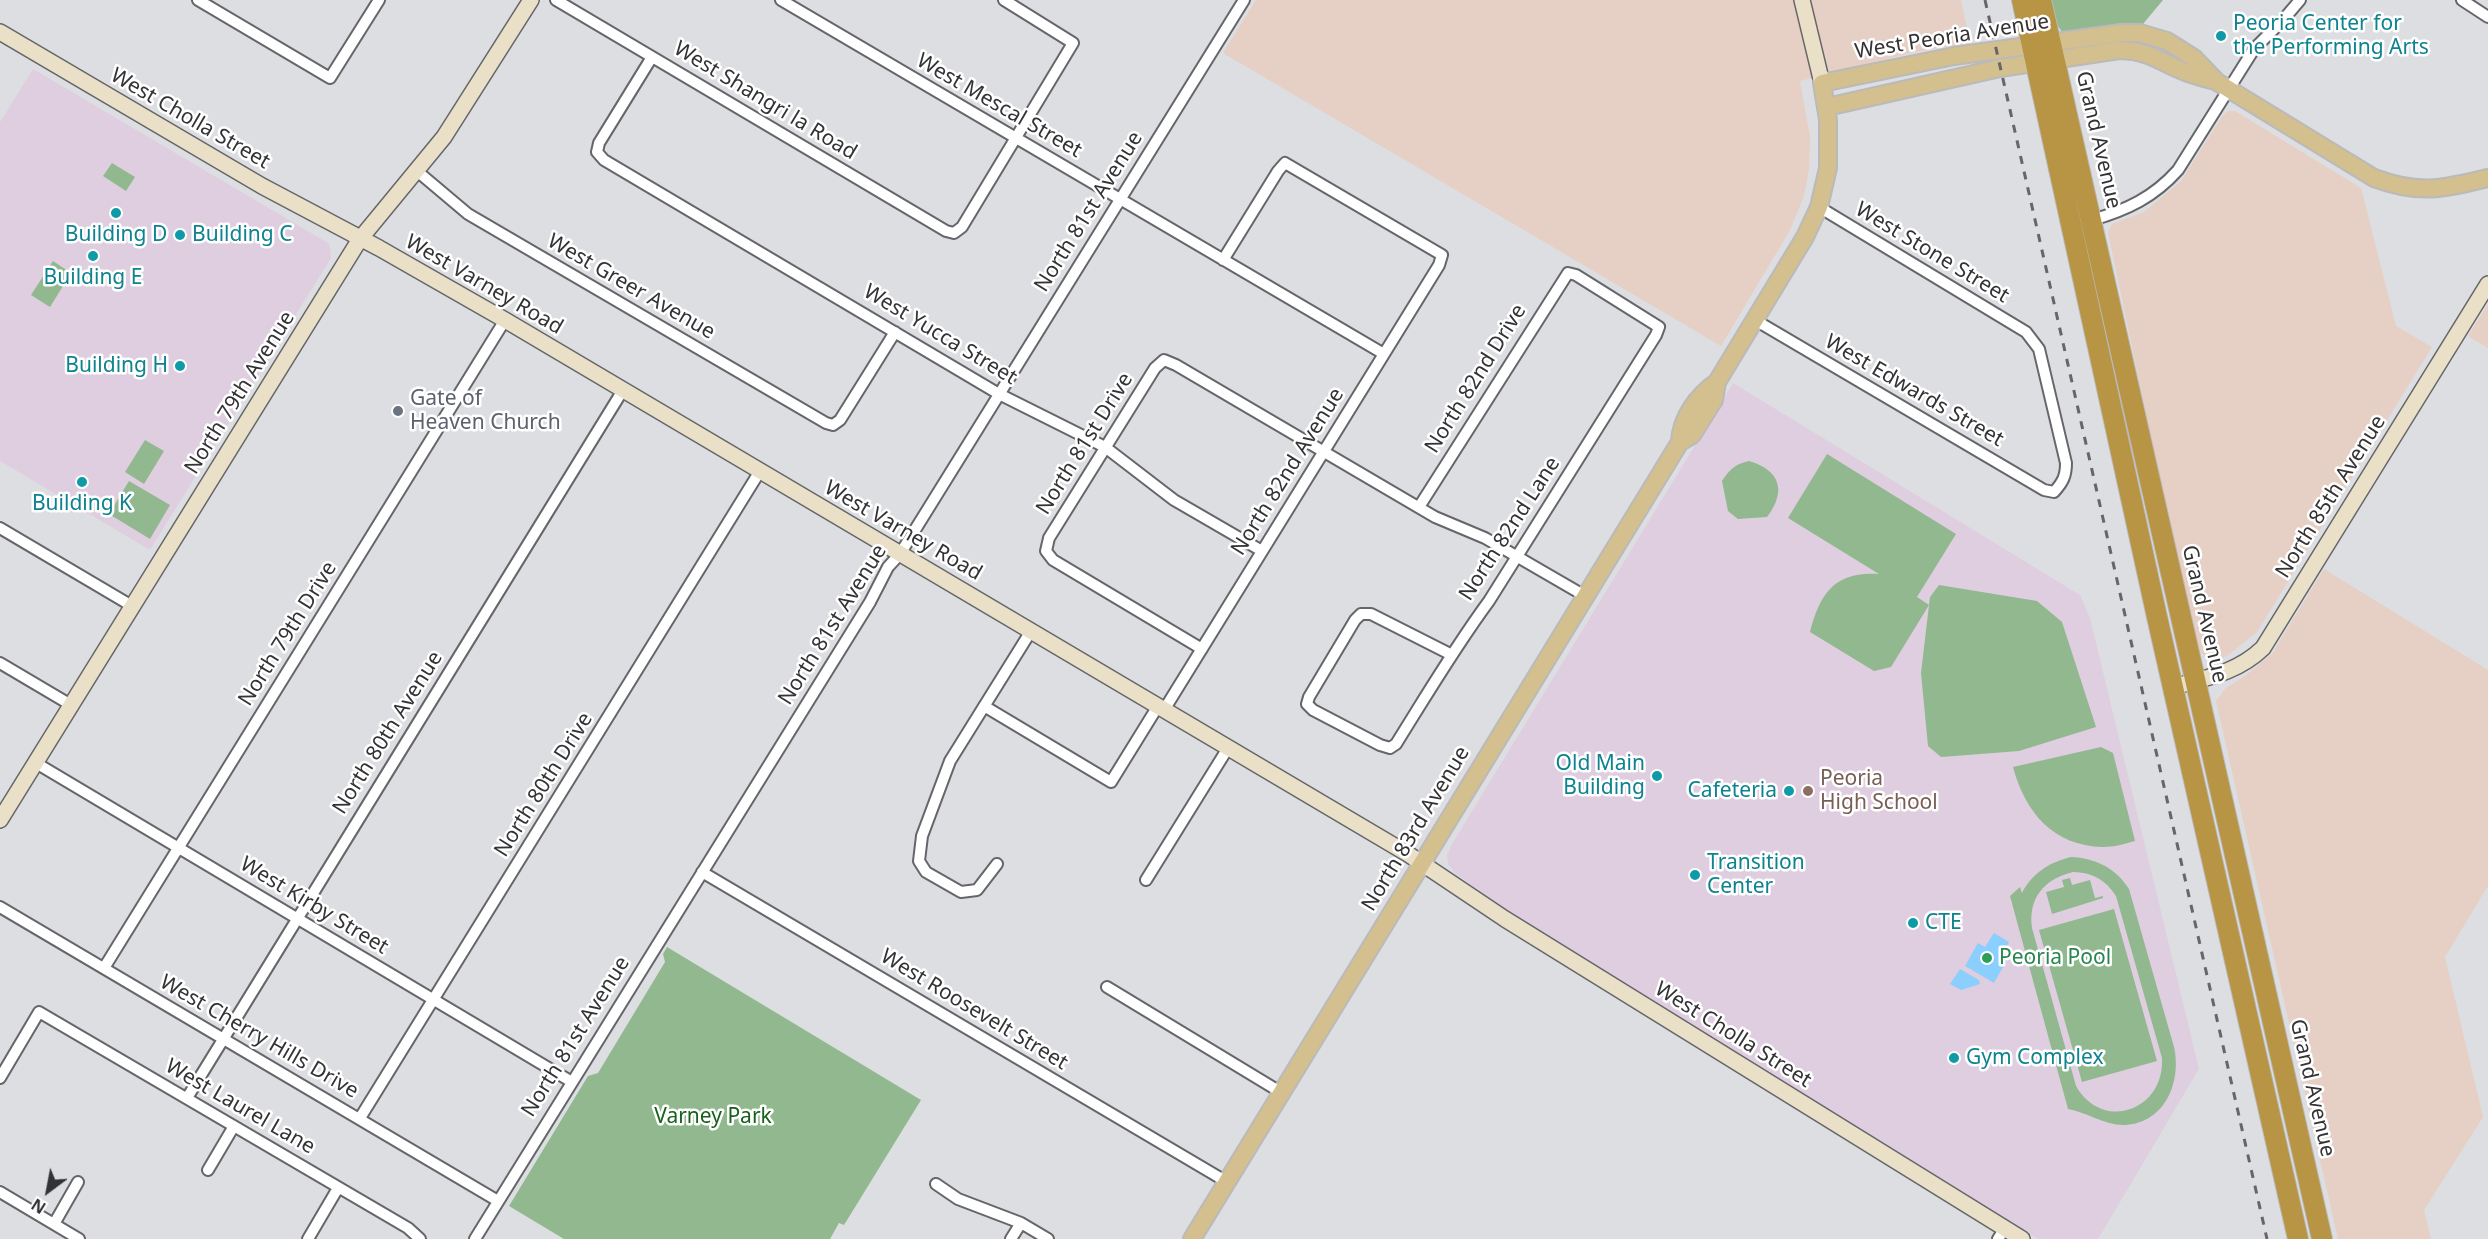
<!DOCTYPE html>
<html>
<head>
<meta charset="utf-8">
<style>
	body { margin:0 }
	#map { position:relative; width:2488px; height:1239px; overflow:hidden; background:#dddee2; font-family:"Noto Sans",sans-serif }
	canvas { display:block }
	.north { position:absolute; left:18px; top:1161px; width:60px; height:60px; -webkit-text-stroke:4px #fff; paint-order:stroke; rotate:212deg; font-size:16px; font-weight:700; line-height:24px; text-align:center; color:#333335 }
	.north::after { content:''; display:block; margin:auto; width:21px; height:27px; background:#333335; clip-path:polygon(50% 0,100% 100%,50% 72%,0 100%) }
</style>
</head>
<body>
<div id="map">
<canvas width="2488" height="1239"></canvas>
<div class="north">N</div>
</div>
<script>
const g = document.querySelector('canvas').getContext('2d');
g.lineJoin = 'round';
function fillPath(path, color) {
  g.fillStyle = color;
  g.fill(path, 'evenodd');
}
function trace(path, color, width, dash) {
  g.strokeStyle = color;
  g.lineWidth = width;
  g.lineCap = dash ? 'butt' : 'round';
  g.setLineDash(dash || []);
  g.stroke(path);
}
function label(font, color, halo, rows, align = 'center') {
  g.font = font + ' "Noto Sans",sans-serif';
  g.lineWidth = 5;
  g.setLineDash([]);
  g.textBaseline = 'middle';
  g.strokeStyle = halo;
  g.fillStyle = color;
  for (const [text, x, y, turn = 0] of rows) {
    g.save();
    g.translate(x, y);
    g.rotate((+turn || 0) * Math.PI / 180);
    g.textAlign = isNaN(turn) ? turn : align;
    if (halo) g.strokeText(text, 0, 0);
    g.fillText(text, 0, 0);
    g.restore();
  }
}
fillPath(new Path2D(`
	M1256,0H1961L1971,47H1943L1915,52L1800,81L1810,137L1809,169L1804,196L1790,230L1721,346L1223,53Z
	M2228,111H2235L2361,188L2396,326L2432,347L2257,632L2227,656L2212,662L2206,658L2200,651L2197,640L2152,443L2108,232L2112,224L2144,212L2181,181L2223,115Z
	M2488,304V348L2468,336Z
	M2324,569L2488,670V886L2445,957L2483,1117L2424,1210L2431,1239H2338L2216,701L2226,688L2245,676L2272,654Z`), '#e6cfc4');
fillPath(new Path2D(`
	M33,69L328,243L330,248L331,258L150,550L0,461V122Z
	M1733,383L2080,595L2090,618L2199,1069L2098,1239H2038L1505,911L1455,873L1448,864L1447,855L1452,844Z`), '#dfcedf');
fillPath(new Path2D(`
	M2051,0H2163L2143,24L2079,32H2062L2056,23Z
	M112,163L135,177L126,191L103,176Z
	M53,261L71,273L50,307L31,295Z
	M145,440L164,451L144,484L125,472Z
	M1827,454L1956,534L1917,597L1929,605L1891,667L1874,671L1810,632C1820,593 1835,571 1879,574L1788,518Z
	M1749,461C1780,470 1787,491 1767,517L1738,519L1728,511L1722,481C1730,469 1735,464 1749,461Z
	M129,481L170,505L150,539L109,514Z
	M1939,585L2037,601L2062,622L2096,727L2019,751L1941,757L1928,746L1921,673L1930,597Z
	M2101,747L2113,753L2135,841C2124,844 2114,847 2103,847C2053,846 2025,812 2013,767Z
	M2071,857C2095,858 2116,868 2129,889L2174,1047C2182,1083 2164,1125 2122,1125C2102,1124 2086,1112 2068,1109L2010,896L2020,887L2022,893C2032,873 2050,862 2071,857ZM2073,872C2092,872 2106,880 2116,896L2162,1058C2165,1110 2103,1133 2076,1086L2032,928C2028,898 2044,879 2073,872Z
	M2070,878L2072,885L2090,880L2095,898L2103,896V898L2052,914L2046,892L2064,887L2062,880Z
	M2114,909L2157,1061L2082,1082L2039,930Z
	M667,947L921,1100L844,1225L839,1223L830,1239H564L509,1206L588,1076L598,1073L665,962L663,954Z`), '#91b88f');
fillPath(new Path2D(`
	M1994,933L2009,942L2001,956L2007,960L1994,983L1965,966L1978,943L1985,947Z
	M1960,969L1979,980L1980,984L1961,990L1950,984Z`), '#8acffe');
const street = new Path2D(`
	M198,0L330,78L379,0
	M556,0L946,231L954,233L962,227L1073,43L1004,0
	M781,0L1384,354
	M2462,0L2488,17
	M652,57L599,143L597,152L604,160L999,394L1105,447L1174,500L1262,551
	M417,171L468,214L826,423L833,425L840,420L895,332
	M2092,220C2127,210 2154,197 2178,170L2254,49L2283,20L2300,0
	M1755,320L2044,490L2054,492C2063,482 2066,476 2066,463L2039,349L2026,332L1819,207
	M1419,507L1568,273L1576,275L1659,327L1656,335L1489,601C1455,647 1426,696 1396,744L1390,748L1380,745L1313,710L1307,704L1309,697L1355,620L1361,614H1371L1452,655
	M0,528L132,606
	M1202,649L1053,560L1046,551L1049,538L1155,368L1164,360L1176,365L1435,517L1485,538L1585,596
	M0,663L71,705
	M984,706L1111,782L1158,706
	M1164,710L1439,265L1442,255L1285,163L1278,171L1223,260
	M36,763L572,1082
	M997,864L977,890L961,892L926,872L919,861L922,836L950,761L1031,631
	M702,872L1227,1182
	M1146,880L1228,748
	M0,907L498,1201
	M104,968L505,320
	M1107,987L1282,1093
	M0,1078L39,1012L408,1228L420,1239
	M187,1098L623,390
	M360,1118L760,471
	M208,1170L234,1126
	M936,1184L958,1199L1021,1223L1048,1239
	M0,1192L79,1239
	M54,1224L78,1182
	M308,1239L338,1188
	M475,1239L870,602L888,567L900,554L1244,0
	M1011,1239L1021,1223
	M1998,1239L2005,1228`);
const secondary = new Path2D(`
	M1802,0L1822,83
	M0,32L262,186L379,248L505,320L1408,854L1505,919L2022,1239
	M2173,687C2206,678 2237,673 2263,648L2488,284
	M0,820L360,239L444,137L531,0`);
const primary = new Path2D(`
	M1827,107L2000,68L2119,50C2153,51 2160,63 2188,73C2197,76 2207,79 2216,81
	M1680,442L1692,435L1714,400L1717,382L1805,237L1819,207L1828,168V120L1822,83L1954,56L2121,33H2140L2167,41L2194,58L2217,82L2374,178C2420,195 2442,189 2488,178
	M1192,1239L1680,442C1681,418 1697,396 1717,382`);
const highway = new Path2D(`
	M2022,0L2157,617L2298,1239
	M2041,0L2322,1239`);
trace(street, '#65666a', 14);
trace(secondary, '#65666a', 18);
trace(primary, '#bababa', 20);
trace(highway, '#bababa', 22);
trace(street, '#fff', 10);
trace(secondary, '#eadfc7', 15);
trace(primary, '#d4bf8f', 16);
trace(highway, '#b89445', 20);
trace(new Path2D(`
	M1985,0L2267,1239`), '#666669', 3, [8, 8]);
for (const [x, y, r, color] of [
	[2221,36,6,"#0f9aa8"],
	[116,213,6,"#0f9aa8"],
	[180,235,6,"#0f9aa8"],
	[93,256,6,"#0f9aa8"],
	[180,366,6,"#0f9aa8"],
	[398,411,6,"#6b7280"],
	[82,482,6,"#0f9aa8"],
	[1657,776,6,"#0f9aa8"],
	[1789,791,6,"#0f9aa8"],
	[1808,791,6,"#8d6e63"],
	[1695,875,6,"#0f9aa8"],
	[1913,923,6,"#0f9aa8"],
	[1987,958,6,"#2e9e5b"],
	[1954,1058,6,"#0f9aa8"]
]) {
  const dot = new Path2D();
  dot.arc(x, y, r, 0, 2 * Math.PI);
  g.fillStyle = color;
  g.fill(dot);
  trace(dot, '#fff', 2);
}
label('21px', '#0d838f', '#fff', [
	["Peoria Center for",2233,24],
	["the Performing Arts",2233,48],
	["Building D",116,235,"center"],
	["Building C",192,235],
	["Building E",93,278,"center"],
	["Building H",168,366,"right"],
	["Building K",82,504,"center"],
	["Old Main",1645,764,"right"],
	["Building",1645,788,"right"],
	["Cafeteria",1777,791,"right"],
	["Transition",1707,863],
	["Center",1707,887],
	["CTE",1925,923],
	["Gym Complex",1966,1058]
], 'left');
label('21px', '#333335', '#fff', [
	["West Peoria Avenue",1952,37,-9],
	["West Shangri la Road",765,101,31],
	["West Mescal Street",999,106,30],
	["West Cholla Street",190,119,30],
	["Grand Avenue",2098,140,77],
	["North 81st Avenue",1089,212,-58],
	["West Stone Street",1932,253,31],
	["West Varney Road",484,285,30],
	["West Greer Avenue",631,287,30],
	["West Yucca Street",940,335,31],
	["North 82nd Drive",1476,379,-58],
	["West Edwards Street",1914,391,30],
	["North 79th Avenue",240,393,-58],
	["North 81st Drive",1085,444,-58],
	["North 82nd Avenue",1288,472,-58],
	["North 85th Avenue",2331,497,-58],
	["North 82nd Lane",1510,529,-57],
	["West Varney Road",903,531,30],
	["Grand Avenue",2204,614,77],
	["North 81st Avenue",833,625,-58],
	["North 79th Drive",288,634,-58],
	["North 80th Avenue",388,733,-58],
	["North 80th Drive",544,785,-58],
	["North 83rd Avenue",1416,829,-59],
	["West Kirby Street",314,906,31],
	["West Roosevelt Street",974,1010,31],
	["West Cholla Street",1733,1035,32],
	["West Cherry Hills Drive",259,1037,30],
	["North 81st Avenue",576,1037,-58],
	["Grand Avenue",2312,1088,77],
	["West Laurel Lane",240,1107,30]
]);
label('21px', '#5b616d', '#fff', [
	["Gate of",410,399],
	["Heaven Church",410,423]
], 'left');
label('21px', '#785e54', '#fff', [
	["Peoria",1820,779],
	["High School",1820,803]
], 'left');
label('21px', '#27864d', '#fff', [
	["Peoria Pool",1999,958]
], 'left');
label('21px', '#17601a', '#fff', [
	["Varney Park",713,1117]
]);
</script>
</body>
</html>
